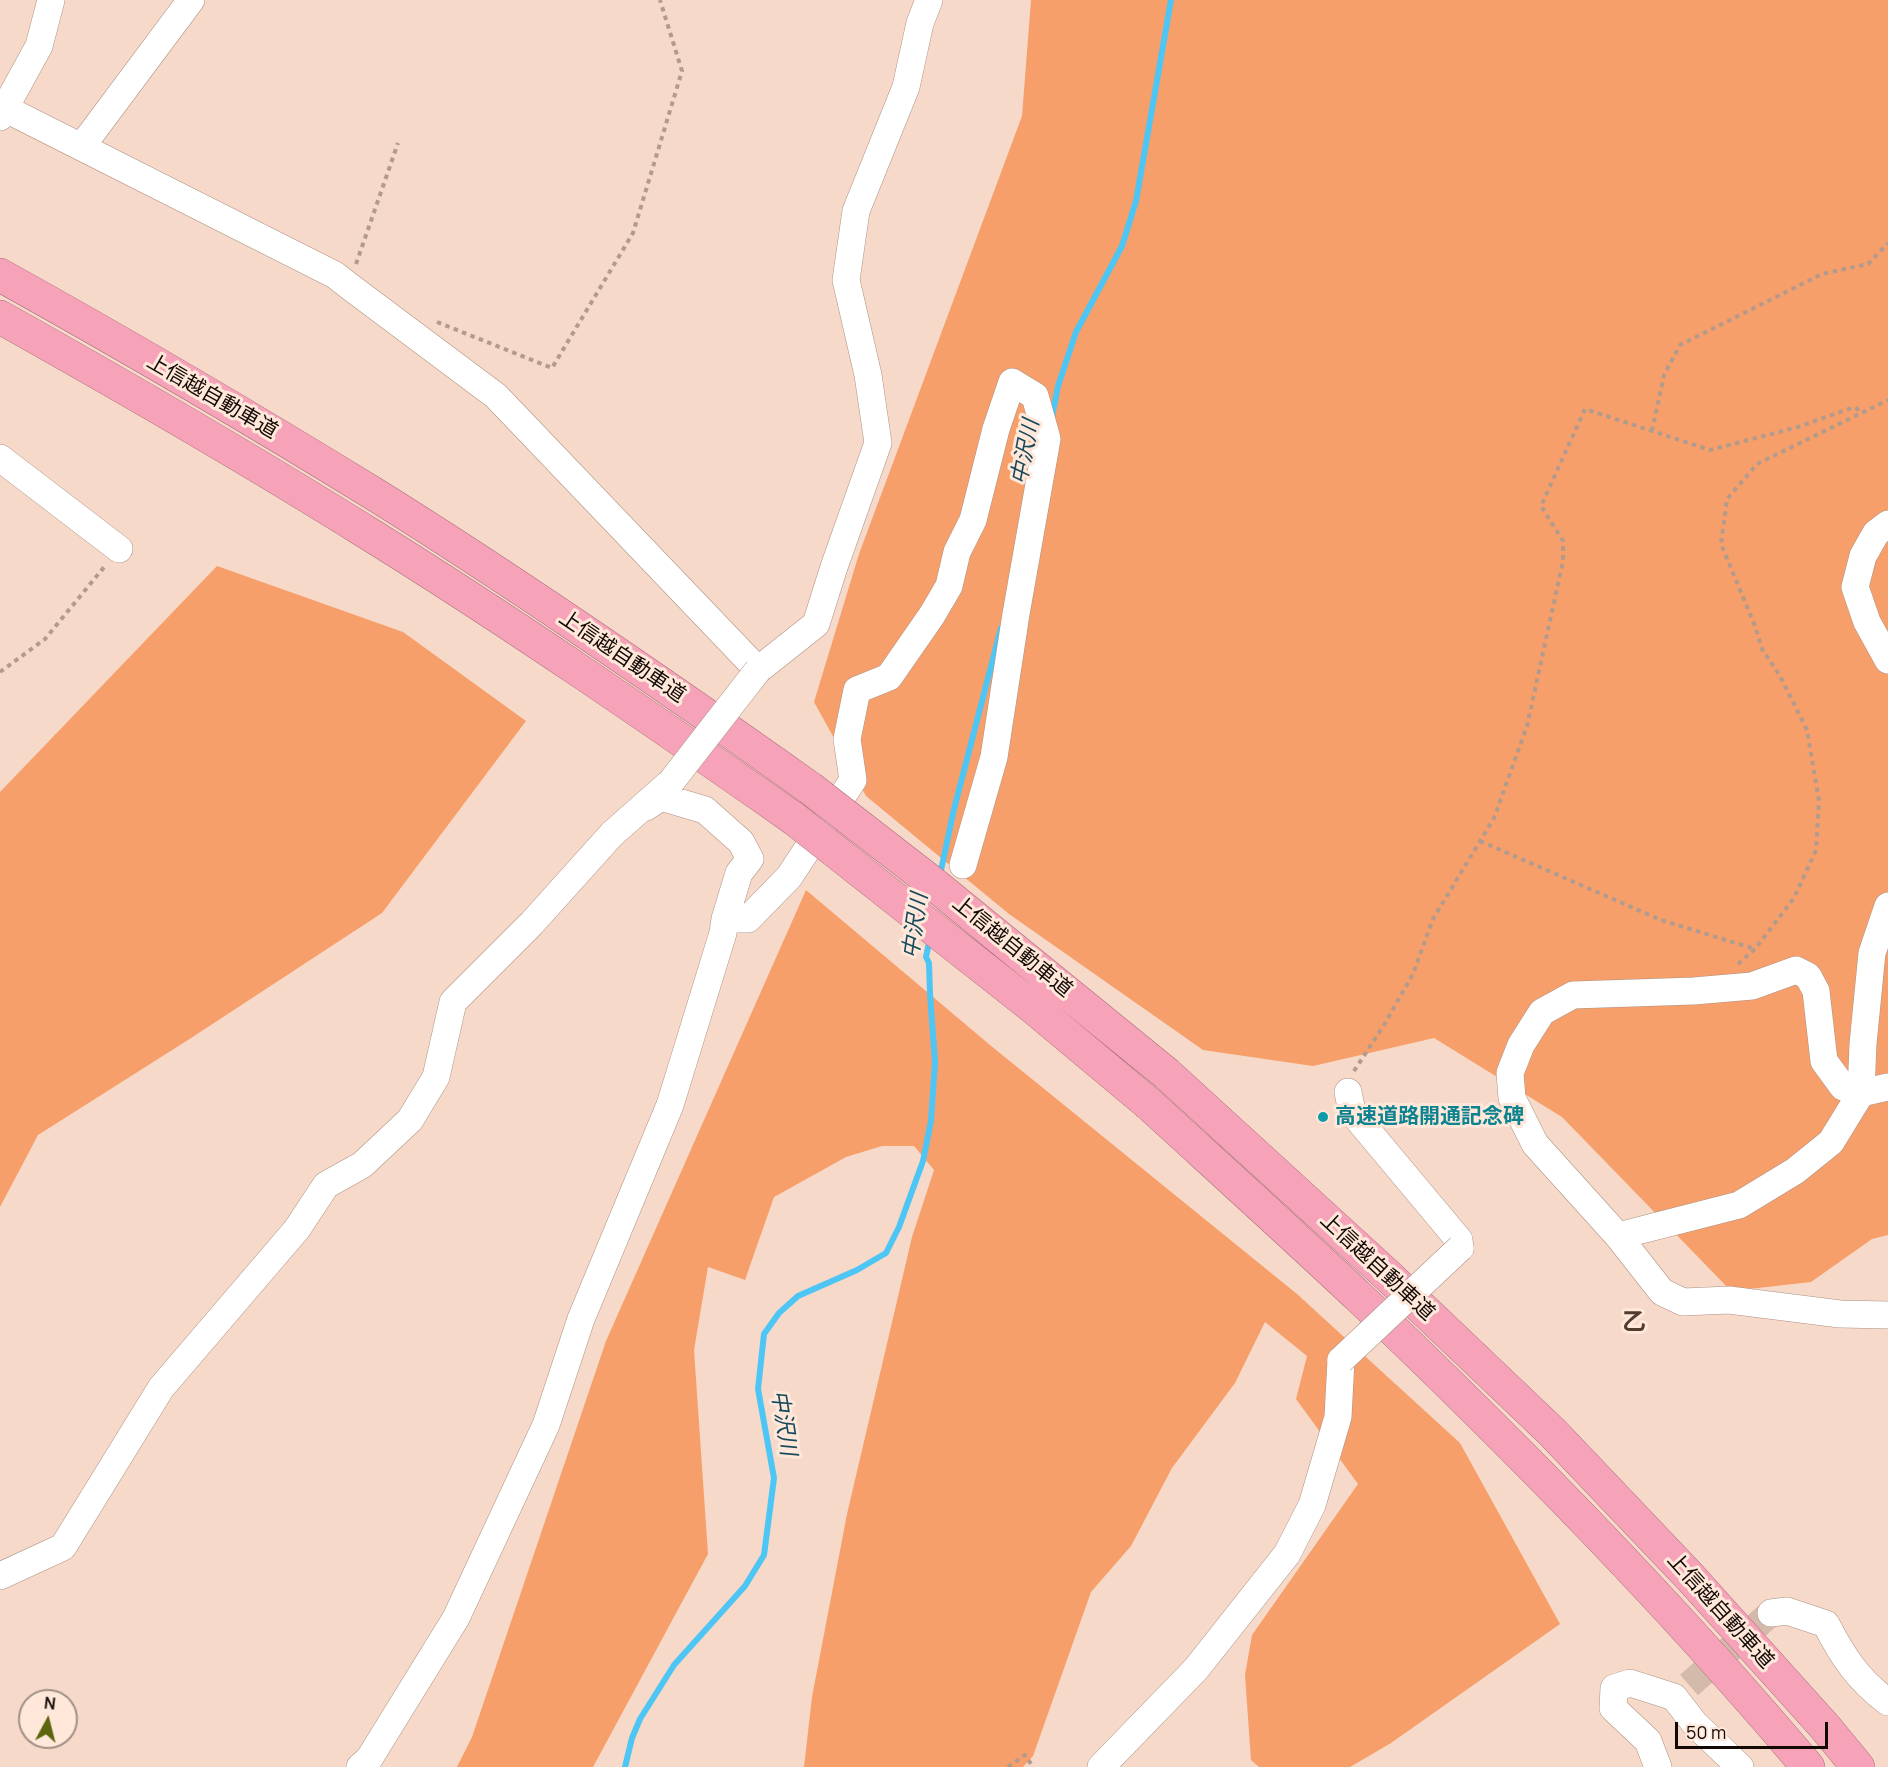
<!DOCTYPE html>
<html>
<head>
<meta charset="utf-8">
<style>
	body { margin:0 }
	#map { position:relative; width:1888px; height:1767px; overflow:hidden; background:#f6d9c8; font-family:Manrope,sans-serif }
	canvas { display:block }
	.north { position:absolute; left:18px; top:1689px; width:60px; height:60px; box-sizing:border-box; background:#ffe7da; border:2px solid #a18f85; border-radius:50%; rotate:7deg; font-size:16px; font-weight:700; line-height:24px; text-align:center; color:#130a05 }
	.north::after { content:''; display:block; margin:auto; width:21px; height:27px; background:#5b670d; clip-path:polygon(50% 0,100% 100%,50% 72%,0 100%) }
	.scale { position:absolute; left:1675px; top:1722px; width:153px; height:27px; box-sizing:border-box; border:3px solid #130a05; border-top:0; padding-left:8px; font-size:18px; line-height:21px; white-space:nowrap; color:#130a05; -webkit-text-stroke:4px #ffe7da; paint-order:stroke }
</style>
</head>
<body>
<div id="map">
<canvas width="1888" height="1767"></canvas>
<div class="north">N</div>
<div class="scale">50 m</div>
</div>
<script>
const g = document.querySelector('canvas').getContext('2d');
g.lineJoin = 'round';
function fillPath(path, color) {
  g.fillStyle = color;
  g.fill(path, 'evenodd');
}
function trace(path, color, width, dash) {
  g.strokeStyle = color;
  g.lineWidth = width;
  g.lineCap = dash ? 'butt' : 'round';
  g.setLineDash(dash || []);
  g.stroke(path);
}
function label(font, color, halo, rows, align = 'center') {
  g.font = font + ' Manrope,"Noto Sans JP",sans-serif';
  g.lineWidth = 6;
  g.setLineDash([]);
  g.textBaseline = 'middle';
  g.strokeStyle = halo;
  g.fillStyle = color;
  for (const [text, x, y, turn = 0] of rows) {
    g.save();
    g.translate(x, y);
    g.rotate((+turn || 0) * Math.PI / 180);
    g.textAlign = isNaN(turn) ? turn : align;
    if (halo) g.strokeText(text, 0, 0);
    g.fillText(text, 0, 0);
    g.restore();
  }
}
fillPath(new Path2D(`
	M1031,0H1888V1235L1872,1239L1811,1282L1731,1291L1562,1117L1434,1038L1313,1066L1203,1050L1009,914L866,796L814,702L859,554L1022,116Z
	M217,566L403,632L526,721L382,913L188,1040L38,1135L0,1207V792Z
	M806,890L990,1045L1297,1294L1460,1443L1560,1624L1391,1743L1350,1767H1259L1251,1760L1245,1675L1252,1635L1358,1484L1296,1399L1307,1356L1265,1322L1235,1383L1172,1468L1131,1546L1091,1592L1033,1756L1023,1767H804L812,1697L847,1514L912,1237L934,1170L914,1146H882L846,1157L774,1197L745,1280L708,1267L694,1350L708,1554L593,1767H457L472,1737L606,1341Z`), '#f79f6a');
trace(new Path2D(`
	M1052,417L1058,386L1076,332L1122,246L1136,201L1171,0
	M940,875L954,809L1001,628
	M625,1767L632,1738L640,1719L674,1665L745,1586L764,1555L774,1478L758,1389L764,1334L779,1313L798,1296L857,1270L886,1253L899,1227L923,1161L931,1121L935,1062L930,994L929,963L926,957L930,938`), '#4dc6f5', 6);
trace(new Path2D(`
	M1689,1685L1771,1613`), '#d4baab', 27, [27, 14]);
const minor = new Path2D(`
	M0,106L335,275L349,286L496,396L758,670L816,624L834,567L878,443L868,375L846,280L856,211L906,87L920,23L929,0
	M0,117L39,46L51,0
	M82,146L191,0
	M0,458L119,549
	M1888,524L1876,533L1863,556L1855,587L1867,622L1888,660
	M646,807L661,797L705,810L741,842L750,859L739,873L725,919
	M1888,1087L1861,1093L1843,1087L1824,1061L1816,991L1808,976L1796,970L1752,986L1694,991L1573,995L1542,1012L1521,1045L1510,1073L1512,1098L1535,1144L1618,1236L1662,1292L1683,1302L1729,1300L1840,1314L1888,1315
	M1348,1092L1352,1112L1459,1240L1460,1248
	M1618,1236L1739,1205L1795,1171L1831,1142L1861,1093L1863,1044L1872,953L1888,906
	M0,1576L63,1547L161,1388L297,1229L326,1185L362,1165L410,1120L436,1077L453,1002L532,923L612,834L671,782
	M1771,1613L1787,1611L1826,1624C1843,1657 1858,1680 1888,1702
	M360,1767L369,1759L456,1618L546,1425L581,1319L670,1105L723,933L725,919H748L789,877L853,780L847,739L857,690L889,677L932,615L949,586L957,552L973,520L996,429L1012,382L1035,396L1047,439L1016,614L994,757L963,865
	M1101,1767L1196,1669L1287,1554L1312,1505L1338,1417L1341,1360
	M1658,1767L1648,1741L1613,1708L1614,1688L1630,1683L1674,1697L1695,1724L1740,1767`);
const highway = new Path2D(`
	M0,275C128,346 254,420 379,497C526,589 669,688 810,788
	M0,317C123,386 246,457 366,532C511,622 653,720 793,818
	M1167,1074L1386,1274L1552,1432L1691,1578L1825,1727L1858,1767
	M1149,1104C1220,1169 1291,1233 1360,1298C1517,1447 1669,1602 1808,1767`);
trace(minor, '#ad9283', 28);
trace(highway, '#a76d7a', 34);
trace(new Path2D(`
	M356,264L398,143
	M437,322L552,368L633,233L682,71L660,0
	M1652,431L1664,375L1680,345L1822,274L1868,264L1888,243
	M0,672L45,639L105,566
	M1480,841L1661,920L1755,949
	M1738,964L1755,949L1794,898L1816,850L1819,801L1807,730L1780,676L1762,649L1755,626L1721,544L1727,499L1757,464L1888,400
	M1354,1071L1384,1025L1413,974L1433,919L1494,818L1527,726L1563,561V541L1541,506L1585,409L1710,450L1798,427L1854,407L1863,412
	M1008,1767L1025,1755L1033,1767`), '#b29b8d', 4, [4.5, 4.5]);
trace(minor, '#fff', 27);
trace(highway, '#f6a3b9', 33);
const minorBridge = new Path2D(`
	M671,782L758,670
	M1341,1360L1460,1248`);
const highwayBridge = new Path2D(`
	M810,788L930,881L1167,1074
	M793,818L1034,1008L1149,1104`);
trace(minorBridge, '#ad9283', 28, []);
trace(highwayBridge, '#a76d7a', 34, []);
trace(minorBridge, '#fff', 27);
trace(highwayBridge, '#f6a3b9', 33);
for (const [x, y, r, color] of [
	[1323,1117,6,"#0f9aa8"]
]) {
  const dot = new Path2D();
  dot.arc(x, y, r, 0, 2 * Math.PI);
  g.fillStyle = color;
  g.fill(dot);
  trace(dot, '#ffe7da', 2);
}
label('21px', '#130a05', '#ffe7da', [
	["上信越自動車道",212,397,30],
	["上信越自動車道",622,657,34],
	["上信越自動車道",1012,947,39],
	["上信越自動車道",1377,1267,43],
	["上信越自動車道",1720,1611,48]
]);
label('bold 21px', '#0d838f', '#ffe7da', [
	["高速道路開通記念碑",1335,1117]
], 'left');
label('italic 22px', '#16495c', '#ffe7da', [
	["中沢川",1026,452,-79],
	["中沢川",916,926,-82],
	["中沢川",783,1423,81]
]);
label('bold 24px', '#533c2e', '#ffe7da', [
	["乙",1634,1323]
]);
</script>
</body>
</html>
